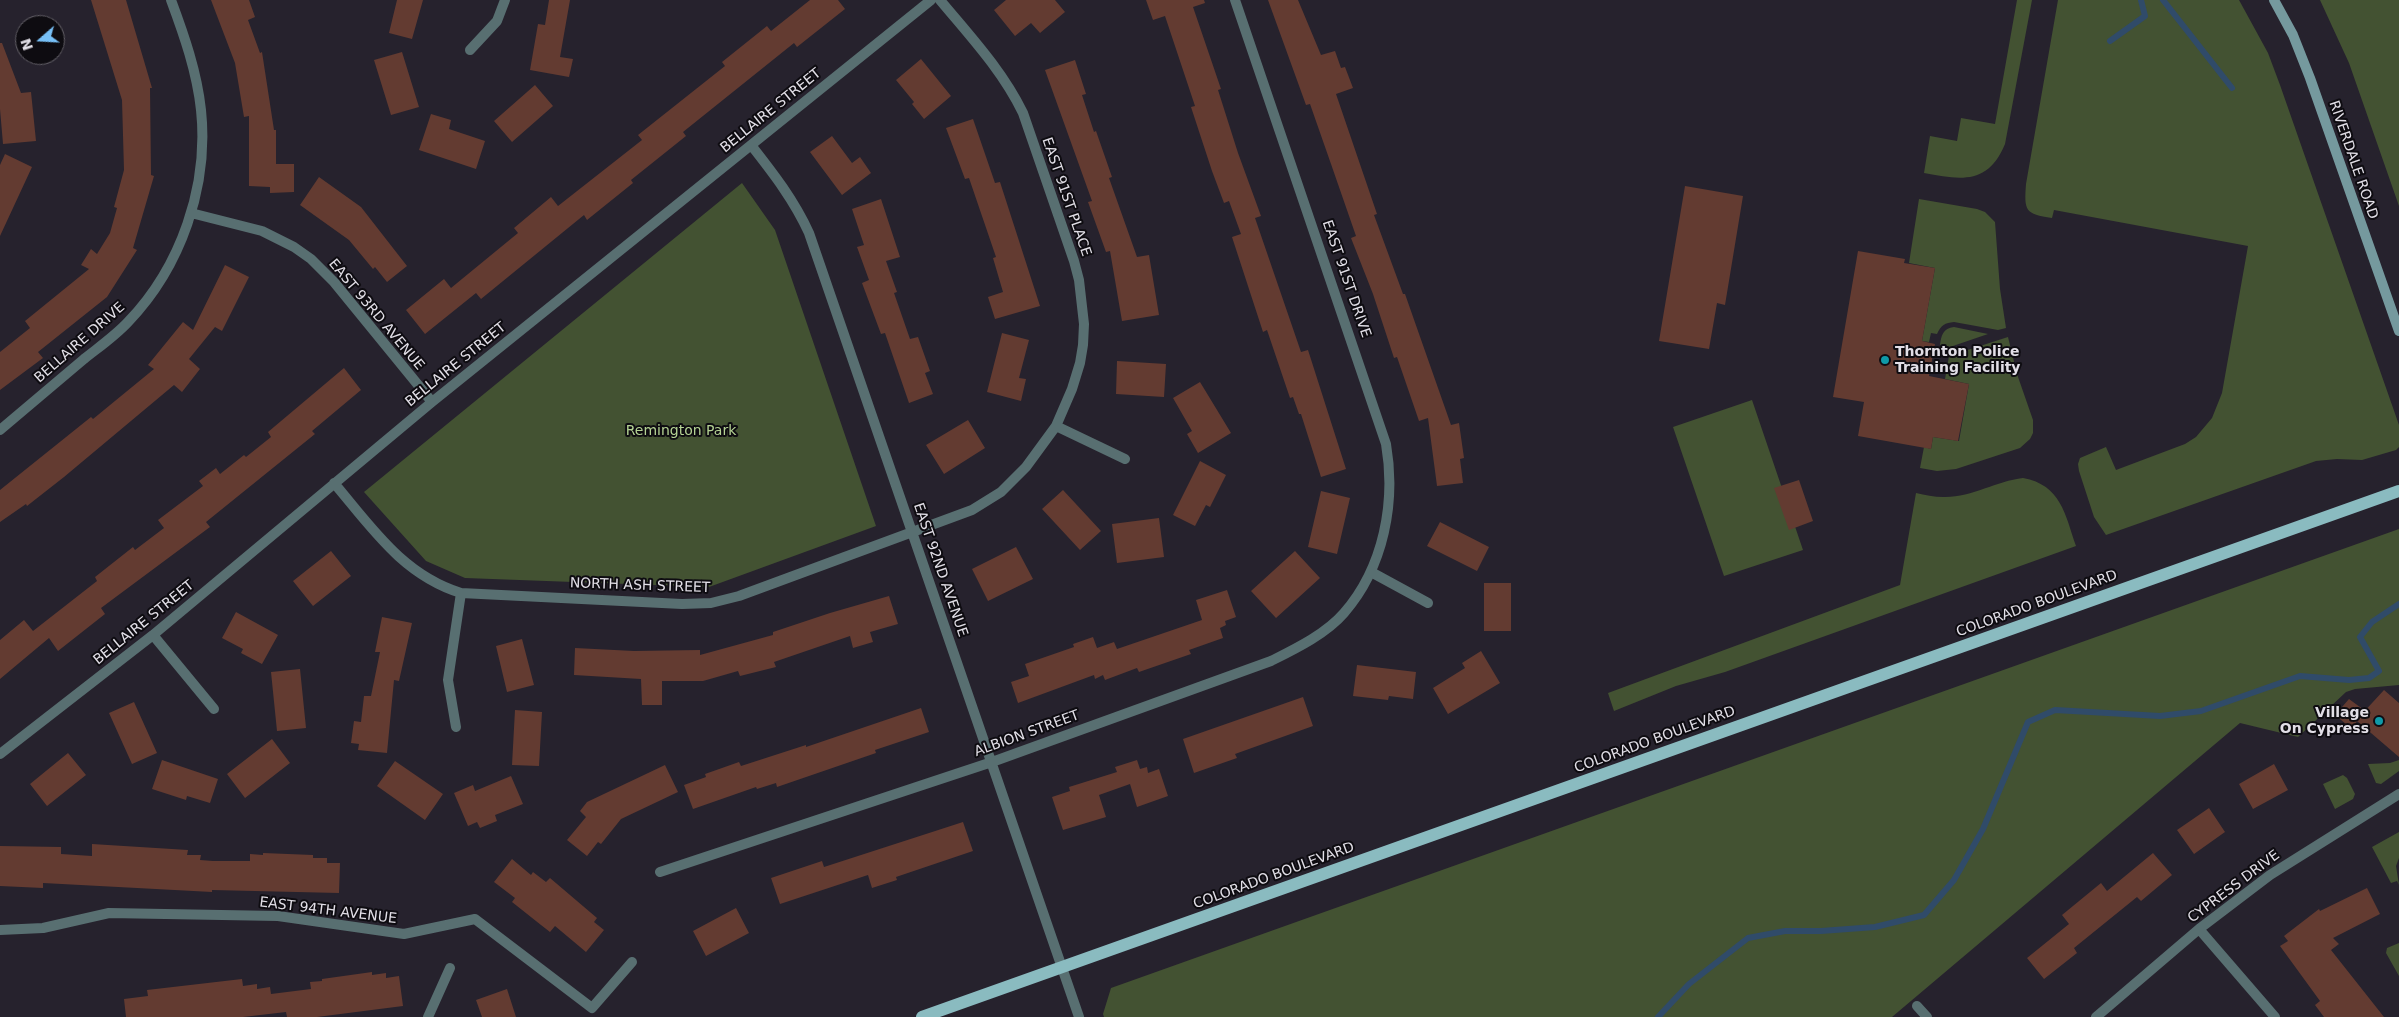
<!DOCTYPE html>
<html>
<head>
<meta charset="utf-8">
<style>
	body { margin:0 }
	#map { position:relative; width:2399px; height:1017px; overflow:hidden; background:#26222d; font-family:"DejaVu Sans",sans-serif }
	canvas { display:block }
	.north { position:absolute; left:15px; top:15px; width:50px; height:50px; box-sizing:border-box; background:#0e0c11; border:1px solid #636067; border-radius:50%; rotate:251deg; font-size:14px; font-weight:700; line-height:20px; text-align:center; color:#e2dfe7 }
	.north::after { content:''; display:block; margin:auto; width:18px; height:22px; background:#77c0f7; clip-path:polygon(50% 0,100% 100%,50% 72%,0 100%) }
</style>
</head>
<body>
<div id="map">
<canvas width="2399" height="1017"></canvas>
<div class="north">N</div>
</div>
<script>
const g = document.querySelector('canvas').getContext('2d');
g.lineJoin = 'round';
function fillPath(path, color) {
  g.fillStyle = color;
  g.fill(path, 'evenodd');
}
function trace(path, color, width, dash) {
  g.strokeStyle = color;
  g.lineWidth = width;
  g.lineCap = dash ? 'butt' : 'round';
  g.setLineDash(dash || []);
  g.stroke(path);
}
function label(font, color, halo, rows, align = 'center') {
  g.font = font + ' "DejaVu Sans",sans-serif';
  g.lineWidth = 4;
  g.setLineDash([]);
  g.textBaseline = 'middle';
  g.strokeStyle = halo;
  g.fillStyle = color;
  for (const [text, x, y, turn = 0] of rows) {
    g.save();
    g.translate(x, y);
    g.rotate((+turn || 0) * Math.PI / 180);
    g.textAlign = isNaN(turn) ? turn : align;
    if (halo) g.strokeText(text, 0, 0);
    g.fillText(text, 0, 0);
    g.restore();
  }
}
fillPath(new Path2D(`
	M2017,0H2032L2005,144C1988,185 1961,180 1924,173L1930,136L1957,141L1961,118L1995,124Z
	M2058,0H2239L2268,53L2280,85L2399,425V447L2396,450L2362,460L2337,459L2316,461L2106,535L2094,517L2079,471L2078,464L2080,458L2106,447L2116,470L2185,444L2196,437L2212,418L2222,393L2248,246L2054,210L2052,218C2025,214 2024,211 2026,184Z
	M2320,0H2399V206L2349,63Z
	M742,183L775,230L876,526L709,587L465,578L426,561L364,492Z
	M1919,199L1977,209L1985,212L1995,222L2000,289L2006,328L1998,330L1954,322C1945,323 1941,325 1937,334L1931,333L1929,342L1922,341L1935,268L1909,263Z
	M1954,327L1988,334L1950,347L1940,345C1941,336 1943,328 1954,327Z
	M2008,337L2017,374L2033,420V433L2030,439L2020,448L1956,469L1937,471L1920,468L1924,447L1931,449L1933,437L1959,441L1969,384L1945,379L1949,356Z
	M1752,400L1803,550L1724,576L1673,427Z
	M2023,478C2061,485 2065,514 2076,546L1725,672L1676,686L1614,711L1608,693L1900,585L1916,493C1925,495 1934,497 1943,497C1971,498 1996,481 2023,478Z
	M2399,529V685L2355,689L2346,692L2298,737L2240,723L1892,1017H1104L1103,1014L1111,988Z
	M2399,760V771L2381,784L2376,783L2368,764L2390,763Z
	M2343,775L2347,778L2355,794L2353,799L2335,809L2323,784Z
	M2399,832V858L2396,866L2399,885L2397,881L2391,883L2372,847Z
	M2399,943V976L2386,953L2387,948Z`), '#435232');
trace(new Path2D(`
	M2163,0L2232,88
	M2110,41L2145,16L2141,0
	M1658,1017L1689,984L1748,938L1785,931H1821L1875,927L1924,915L1954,880L1983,829L2028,722L2055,710L2160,716L2201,711L2300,676L2349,680L2369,678L2379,671L2360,637L2372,622L2399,604`), '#304b69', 6);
fillPath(new Path2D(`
	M91,0H126L152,88H150L151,175L154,176L133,248L137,250L107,297L38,352L43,358L0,390V352L30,328L25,321L89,269L81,265L91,249L97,254L110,233L117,208L114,207L124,170L122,100Z
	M211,0H249L255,17L248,20L260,53L262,52L274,130H276V164H294V192L270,193V187L249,186V116L244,117L235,63Z
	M397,0H423L412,39L389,33Z
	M549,0H570L560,57L573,59L569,77L530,70L538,24L545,25Z
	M810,0H838L845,9L797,47L794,43L683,132L686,136L631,180L633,183L587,220L584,215L481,299L476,293L425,334L406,310L444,279L451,288L518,233L514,228L551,197L558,206L642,140L638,135L725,66L722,62L767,26L771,31Z
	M1006,0H1055L1065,12L1040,33L1031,23L1015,36L994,10Z
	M1146,0H1204L1205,3L1193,7L1221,89L1218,90L1238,153L1261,216L1255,218L1301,352L1308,350L1346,469L1321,477L1301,414H1299L1293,397L1290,398L1267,330L1263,332L1232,237L1241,234L1229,201L1224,203L1212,171L1191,107L1195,106L1165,16L1153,20Z
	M1268,0H1298L1321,55L1335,51L1341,68L1345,67L1353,88L1336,94L1377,214L1374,215L1403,294H1405L1451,425L1459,423L1464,458L1460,459L1463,483L1437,486L1428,418L1419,421L1397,357L1394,358L1373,294L1351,238L1356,236L1331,164L1310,104L1306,105Z
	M0,43H2L21,93L31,92L36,141L3,144L0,109Z
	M402,52L419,107L391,115L374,60Z
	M921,59L951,96L924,119L912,104L914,102L896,80Z
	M1075,60L1086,94L1082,95L1094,132L1096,131L1112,177L1109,178L1137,257L1149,255L1159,315L1122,321L1110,251L1106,252L1088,202L1092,201L1045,70Z
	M535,85L553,106L512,142L494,121Z
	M431,114L451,120L449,129L485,141L476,169L419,150Z
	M973,119L995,183L1000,182L1040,306L995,319L988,297L1003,292L993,258L996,257L969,178L965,179L946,128Z
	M832,136L852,163L860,157L871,173L842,195L810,152Z
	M5,154L32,167L0,236V165Z
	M319,177L361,207L407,266L387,282L375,267L373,269L349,240L300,205Z
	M1685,186L1743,196L1725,305L1717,303L1709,349L1659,341Z
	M881,199L900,257L886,261L897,292L894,293L910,339L918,337L930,371L925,373L933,394L909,403L885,333L881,334L862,283L869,280L857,247L864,245L852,209Z
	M1858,251L1905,259L1904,263L1935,268L1922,341L1935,344L1929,376L1969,384L1958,441L1933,437L1931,449L1858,436L1864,402L1833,397Z
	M225,265L249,277L222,331L215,327L189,359L200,369L182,392L174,385L64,477L27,506L26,504L0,522V490L91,417L93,419L154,369L148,365L183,322L193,330Z
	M1002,333L1029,340L1019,378L1026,379L1021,401L987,392Z
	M1117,361L1166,364L1164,397L1116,394Z
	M344,368L361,390L312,431L315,434L206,522L210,527L101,608L105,614L58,651L49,638L0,679V640L24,620L33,631L97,581L95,577L133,547L135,550L164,528L158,520L203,486L199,481L216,468L220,474L244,455L246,457L271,437L268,432Z
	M1200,382L1231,433L1198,453L1187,434L1192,431L1173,398Z
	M968,420L985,448L944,474L926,445Z
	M1200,461L1226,475L1210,507L1206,505L1195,526L1173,515Z
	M1799,480L1813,521L1789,530L1774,488Z
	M1063,490L1101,531L1080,550L1042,509Z
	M1321,491L1350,498L1337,554L1308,547Z
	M1159,518L1164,557L1117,563L1112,524Z
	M1440,522L1489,547L1477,571L1427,546Z
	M1016,547L1033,579L988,601L972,569Z
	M331,551L351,576L313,606L293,581Z
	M1295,551L1320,578L1276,618L1251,591Z
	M1484,583H1511V631H1484Z
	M1227,590L1236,617L1225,621L1226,625L1220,628L1223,638L1189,650L1191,654L1139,672L1137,668L1105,680L1103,675L1095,679L1094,675L1018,703L1011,682L1029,676L1025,664L1074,647L1073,644L1093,637L1097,648L1114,642L1117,649L1202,620L1196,600Z
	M889,596L898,624L870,632L873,642L853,648L850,636L774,662L776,667L740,676L738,671L703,681H662V705H642L641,679L574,675L575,648L634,651L700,650V655L773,635V632L830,613Z
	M236,612L278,635L262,664L241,653L243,649L222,638Z
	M382,617L412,623L399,681L394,680L387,753L358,750L359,744L351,743L354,721L361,722L364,696H371L380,652H375Z
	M522,639L534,685L507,692L496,646Z
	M1481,651L1500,683L1448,714L1433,688L1465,668L1462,663Z
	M1357,665L1416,672L1413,699L1389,696L1388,700L1353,696Z
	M300,669L306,728L277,731L271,672Z
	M2384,690L2399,703V757L2357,721L2352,729L2335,715L2349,699L2364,710L2361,715Z
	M1303,697L1313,726L1235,754L1237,758L1194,773L1183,739Z
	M134,702L157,753L132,764L109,713Z
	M921,708L929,732L875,750L876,753L777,787L776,783L757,789L756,787L693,809L684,785L706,777L705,774L739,762L741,766L806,745V747Z
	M515,710L542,712L539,766L512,765Z
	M272,739L290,763L245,798L227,774Z
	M68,753L86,775L47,806L30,784Z
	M162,760L218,779L210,803L187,796L186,800L152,789Z
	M1137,760L1140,769L1147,767L1148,773L1159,769L1168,796L1137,807L1130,784L1099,795L1106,817L1063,830L1052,797L1070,791L1069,787L1117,772L1115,767Z
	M395,761L443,794L425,820L377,786Z
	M2274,764L2288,790L2253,809L2239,784Z
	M665,765L678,792L621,819L601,844L598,842L587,856L567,840L586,817L580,811L587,802Z
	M511,776L523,804L495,815L497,821L480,828L477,822L468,826L454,793L473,785L475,791Z
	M2209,808L2225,832L2194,854L2177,830Z
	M963,822L973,851L896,877L897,880L872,888L868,875L780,904L771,878L822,861L824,867Z
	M92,844L188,850L187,855H201L200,860L213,861H250V854L263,855V853L313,855V858H327V863H340L339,893L212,890V892L43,883V888L0,886V846L61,847V854L92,856Z
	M2153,853L2172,875L2141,901L2137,897L2074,948L2077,953L2044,979L2027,958L2069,924L2062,915L2101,883L2107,891Z
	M512,859L531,875L533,872L546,882L550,878L597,918L594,922L604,930L586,952L555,926L550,932L541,925L512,902L515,898L494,882Z
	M2367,888L2380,914L2333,938L2339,944L2331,950L2384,1017H2324L2315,1005L2320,1001L2280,946L2288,941L2284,936L2319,909L2320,911Z
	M736,908L749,933L706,956L693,931Z
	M372,972V975L386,973V978L399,976L403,1006L317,1017H287L286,1012L243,1017H126L124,999L148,996L147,990L242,979L243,986L257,984V989L270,987L271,994L311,989L310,982L322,981V979Z
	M507,989L516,1017H482L476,1000Z`), '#633b31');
trace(new Path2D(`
	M470,50L497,21L505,0
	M751,145C773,173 794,200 809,233L1079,1017
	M191,213L262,231L294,247L311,259L334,282L432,402
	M1056,426L1125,459
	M0,430C28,406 56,383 84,359C99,347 115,336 128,322C181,267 209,186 201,110C197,72 184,35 171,0
	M334,483C372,528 403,575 461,593L682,604L711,603L739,596L972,510L1001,492L1026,467L1056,426L1072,389L1080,363L1083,345L1084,324L1079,280L1074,261L1023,113C1002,70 970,36 940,0
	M1371,572L1428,603
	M153,635L214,709
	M456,727L448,680L461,593
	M0,754L153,635L432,402L931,0
	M660,872L992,762L1271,661C1295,649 1326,634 1344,613C1384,567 1396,502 1386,444L1235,0
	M2199,929L2275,1017
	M0,930L43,928L109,913L278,916L404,934L475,919L592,1008L632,962
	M1917,1006L1927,1017
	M428,1017L450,968
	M2096,1017L2199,929L2270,875L2399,794`), '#586f71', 10);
trace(new Path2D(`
	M2274,0L2293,35L2310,78L2399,331`), '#75999e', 10);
trace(new Path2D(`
	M922,1017L2399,491`), '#8abbc0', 12);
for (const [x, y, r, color] of [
	[1885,360,5,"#0f9aa8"],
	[2379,721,5,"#0f9aa8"]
]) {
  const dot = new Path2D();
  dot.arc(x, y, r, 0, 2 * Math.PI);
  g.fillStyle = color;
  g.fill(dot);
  trace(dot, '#0e0c11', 2);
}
label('14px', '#e2dfe7', '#0e0c11', [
	["BELLAIRE STREET",771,111,-39],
	["RIVERDALE ROAD",2353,160,71],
	["EAST 91ST PLACE",1066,197,71],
	["EAST 91ST DRIVE",1346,279,71],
	["EAST 93RD AVENUE",376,315,50],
	["BELLAIRE DRIVE",80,343,-41],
	["BELLAIRE STREET",456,365,-39],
	["EAST 92ND AVENUE",940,570,71],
	["NORTH ASH STREET",640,586,2],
	["COLORADO BOULEVARD",2037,604,-20],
	["BELLAIRE STREET",144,623,-39],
	["ALBION STREET",1027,734,-20],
	["COLORADO BOULEVARD",1655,740,-20],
	["COLORADO BOULEVARD",1274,876,-20],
	["CYPRESS DRIVE",2234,887,-37],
	["EAST 94TH AVENUE",328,911,7]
]);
label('bold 14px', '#e2dfe7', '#0e0c11', [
	["Thornton Police",1895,352],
	["Training Facility",1895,368],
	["Village",2369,713,"right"],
	["On Cypress",2369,729,"right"]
], 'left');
label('14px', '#b5d394', '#0e0c11', [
	["Remington Park",681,431]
]);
</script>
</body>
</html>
